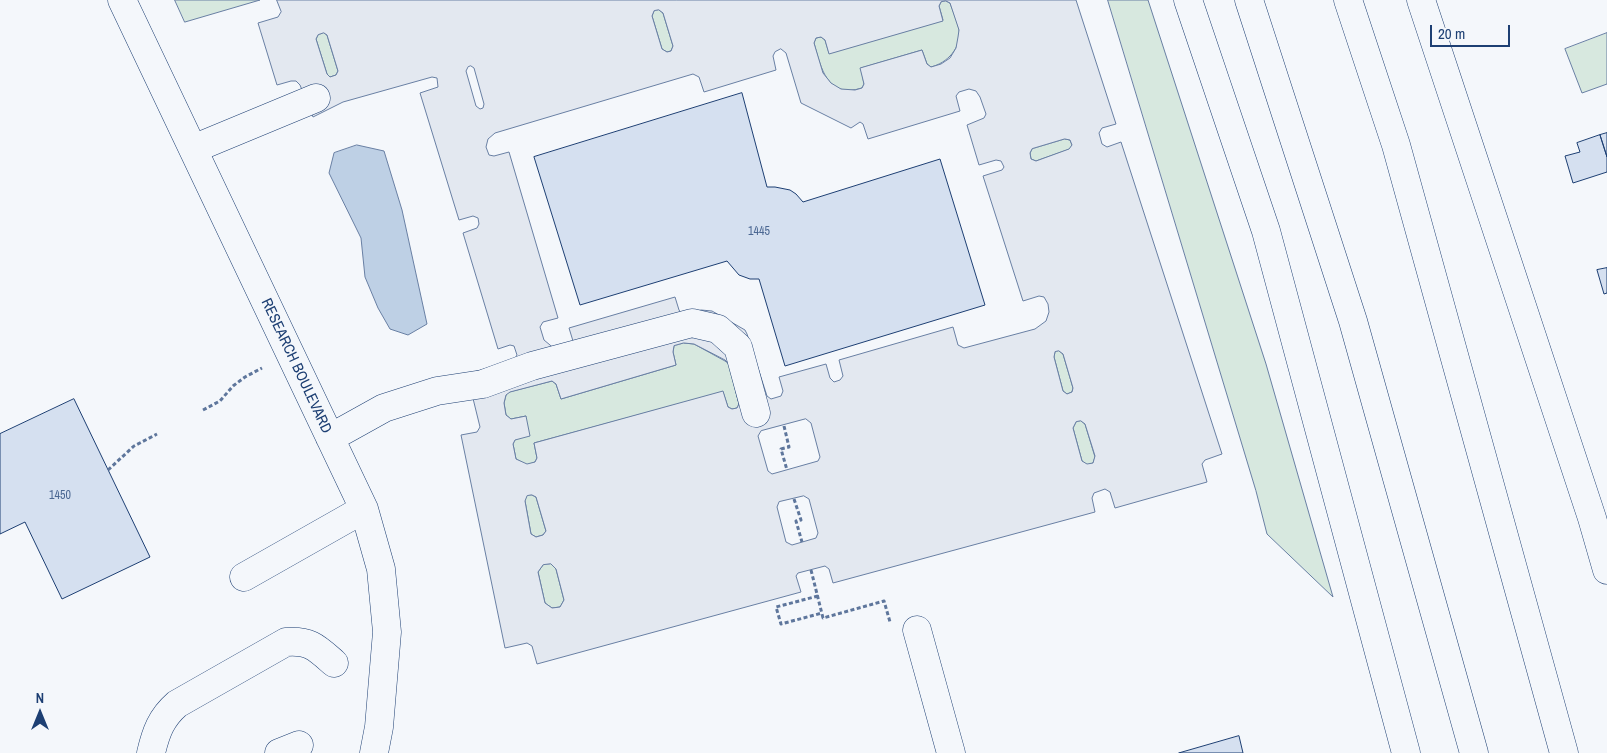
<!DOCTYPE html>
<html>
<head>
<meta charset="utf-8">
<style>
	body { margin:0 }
	#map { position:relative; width:1607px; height:753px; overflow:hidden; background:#f4f7fb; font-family:"Archivo Narrow",sans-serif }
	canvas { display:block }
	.north { position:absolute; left:15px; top:688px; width:50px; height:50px; -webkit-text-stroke:4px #f4f7fb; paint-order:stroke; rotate:0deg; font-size:14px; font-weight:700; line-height:20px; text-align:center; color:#1d3f73 }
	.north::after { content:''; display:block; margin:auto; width:18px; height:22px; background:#1d3f73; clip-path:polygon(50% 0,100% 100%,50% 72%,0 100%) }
	.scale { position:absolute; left:1430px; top:25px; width:80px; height:22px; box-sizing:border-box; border:2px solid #1d3f73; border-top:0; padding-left:6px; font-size:15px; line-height:18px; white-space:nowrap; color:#1d3f73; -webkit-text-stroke:4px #f4f7fb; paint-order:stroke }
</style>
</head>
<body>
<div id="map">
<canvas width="1607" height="753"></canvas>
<div class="north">N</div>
<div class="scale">20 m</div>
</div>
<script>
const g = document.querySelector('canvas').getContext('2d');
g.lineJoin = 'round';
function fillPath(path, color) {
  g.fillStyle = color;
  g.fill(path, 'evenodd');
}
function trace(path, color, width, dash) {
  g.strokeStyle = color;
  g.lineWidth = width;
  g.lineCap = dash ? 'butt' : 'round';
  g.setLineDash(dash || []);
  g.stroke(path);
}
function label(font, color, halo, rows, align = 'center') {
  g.font = font + ' "Archivo Narrow",sans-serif';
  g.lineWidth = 4;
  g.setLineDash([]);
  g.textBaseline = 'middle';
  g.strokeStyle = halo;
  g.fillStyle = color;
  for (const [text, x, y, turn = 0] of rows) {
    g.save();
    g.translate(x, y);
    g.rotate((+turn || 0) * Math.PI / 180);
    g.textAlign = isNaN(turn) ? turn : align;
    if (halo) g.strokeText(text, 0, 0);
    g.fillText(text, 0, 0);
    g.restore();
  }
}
const green = new Path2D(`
	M175,0H260L185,22Z
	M1108,0H1148L1266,364L1333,597L1267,534L1256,491Z
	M946,1L950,3C953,11 957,21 959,29C962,48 947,63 931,67L927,64L922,50L861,68L864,84L862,88C827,99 821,68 814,43L816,38L821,37L825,40L829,53L943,20L939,6L941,2Z
	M659,10L663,13L673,46L671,51L667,52L662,49L652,16L654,11Z
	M324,33L327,35L338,71L336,75L330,77L327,74L316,39L318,35Z
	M1607,33V84L1582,93L1565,49Z
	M1065,139L1070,140L1072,145L1070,149L1036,161L1031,159L1030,153L1032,149Z
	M684,343L694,344L725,361L729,364L739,404L737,408L732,409L728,407L723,392L534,443L537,458L535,462L527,465L516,459L513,444L526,416L511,419L506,415L504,403L506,395L509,392L552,381L556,384L561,399L676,365L673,352L674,346Z
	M1059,351L1063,354L1073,388L1072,392L1067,394L1063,391L1054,357L1055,352Z
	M1081,421L1085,424L1095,457L1093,463L1087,465L1082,461L1073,428L1076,422Z
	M527,495H532L536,497L546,531L543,535L536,537L531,534L525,501Z
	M551,564L556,569L564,600L560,607L552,608L545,603L538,572L543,565Z`);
fillPath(green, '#d7e8df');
trace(green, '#687fa3', 1);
const parking = new Path2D(`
	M277,0H1076L1116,124L1102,128L1099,133L1102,144L1107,147L1121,142L1222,454L1205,460L1202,464L1207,482L1115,508L1110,492L1105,489L1094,493L1092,498L1095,512L833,583L829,569L825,566L798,573L796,576L801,592L537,664L532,646L527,643L505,648L461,435L477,432L480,427L467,374L514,360L517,355L514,346L510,345L498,349L463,233L477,228L479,224L478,218L473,216L459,220L420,93L438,87L437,78L432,77L343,102L313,117L300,85L296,81H291L277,85L258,23L278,17L281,12ZM946,1L950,3L959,30L958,37L956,48L950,58L941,64L931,67L927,64L922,50L860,68L864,84L862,88L855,90L841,89L831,83L823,73L814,43L816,38L821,37L825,40L829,54L943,21L939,6L941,2ZM659,10L663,13L673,46L671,51L667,52L662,49L652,16L654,11ZM324,33L327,35L338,71L336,75L330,77L327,74L316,39L318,35ZM781,49L786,53L801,103L851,128L860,122L863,124L868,139L960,111L956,96L959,92L969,89L976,91L980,97L986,114L984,118L967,125L979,165L996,160L1001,161L1004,167L1002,170L983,176L1023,301L1039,296L1044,297L1048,304L1049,312L1046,321L1035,329L964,348L958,345L953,327L839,360L843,376L840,380L834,382L830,378L826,364L779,377L783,391L781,396L771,399L767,396L747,334L745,330L712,311L701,310L686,314H682L679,310L675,297L569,328L573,341L556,350L544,340L540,327L543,322L558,318L509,152L494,156L489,155L486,147L488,139L495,133L693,74L699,77L704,92L776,70L773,56L775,52ZM471,66L474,68L484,104L483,108L480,109L476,106L466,71L468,67ZM1065,139L1070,140L1072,145L1069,149L1036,161L1031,159L1030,153L1032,149ZM684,343L694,344L725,360L729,364L739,404L737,408L732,409L728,407L723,391L534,443L537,458L535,462L527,464L516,459L513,444L515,440L530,436L526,416L511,419L506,415L504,403L506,395L510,392L552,381L556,384L561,399L676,365L673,352L674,346ZM1059,351L1063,354L1073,388L1072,392L1067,394L1063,391L1054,357L1055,352ZM806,419L811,423L820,457L818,461L772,474L768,471L758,436L761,431ZM1081,421L1085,424L1095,456L1093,463L1087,464L1082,461L1073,428L1076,422ZM532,495L536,497L546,531L543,535L536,537L531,534L525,501L527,496ZM804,496L809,499L818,533L816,538L792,545L786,542L777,507L779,502ZM551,564L556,569L564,600L560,607L552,608L545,603L538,572L543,565Z`);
fillPath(parking, '#e3e8f0');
trace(parking, '#687fa3', 1);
const water = new Path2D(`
	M357,145L384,151L402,210L427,324L408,335L390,329L378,308L365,277L361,238L329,173L334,153Z`);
fillPath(water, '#bed0e5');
trace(water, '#687fa3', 1);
const building = new Path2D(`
	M742,93L767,187H775L790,190L796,194L803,202L940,159L985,305L785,366L759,279H750L739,275L727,261L580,305L534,157Z
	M1607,133V157L1600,135Z
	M1600,135L1607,157V172L1573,183L1565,156L1580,152L1577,143Z
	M1607,268V293L1604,294L1597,270Z
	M74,399L150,557L62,599L25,522L0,534V434Z
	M1239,736L1243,753H1179Z`);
fillPath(building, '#d5e0f0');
trace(building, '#1d3f73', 1);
const minor = new Path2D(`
	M122,0L364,509L381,569L387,632L379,727L374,753
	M193,149L316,98
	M330,438L384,408L437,391L483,384L532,366L692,323L718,329L738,347L756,413
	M244,577L364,509
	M917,630L951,753
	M151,753C156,732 161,718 177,704L286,642C310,640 317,648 334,663
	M279,753L299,745`);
const highway = new Path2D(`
	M1188,0L1266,231L1406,753
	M1249,0L1353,321L1474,753
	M1348,0L1396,145L1564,753
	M1421,0L1592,518L1607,570`);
trace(minor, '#1d3f73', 29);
trace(highway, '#1d3f73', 29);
trace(new Path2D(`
	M203,410L220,401L233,386L245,377L262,368
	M784,426L789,447L781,449L787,470
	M108,470L134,446L157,434
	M794,499L801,520L796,521L802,542
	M811,570L823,618L884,601L890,622
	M818,596L776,607L781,624L822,613`), '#5e769c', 3, [4, 2.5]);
trace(minor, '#f4f7fb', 28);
trace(highway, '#f4f7fb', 28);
label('12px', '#4b6792', null, [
	["1445",759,232],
	["1450",60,496]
]);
label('15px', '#1d3f73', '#f4f7fb', [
	["RESEARCH BOULEVARD",296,366,65]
]);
</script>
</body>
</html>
